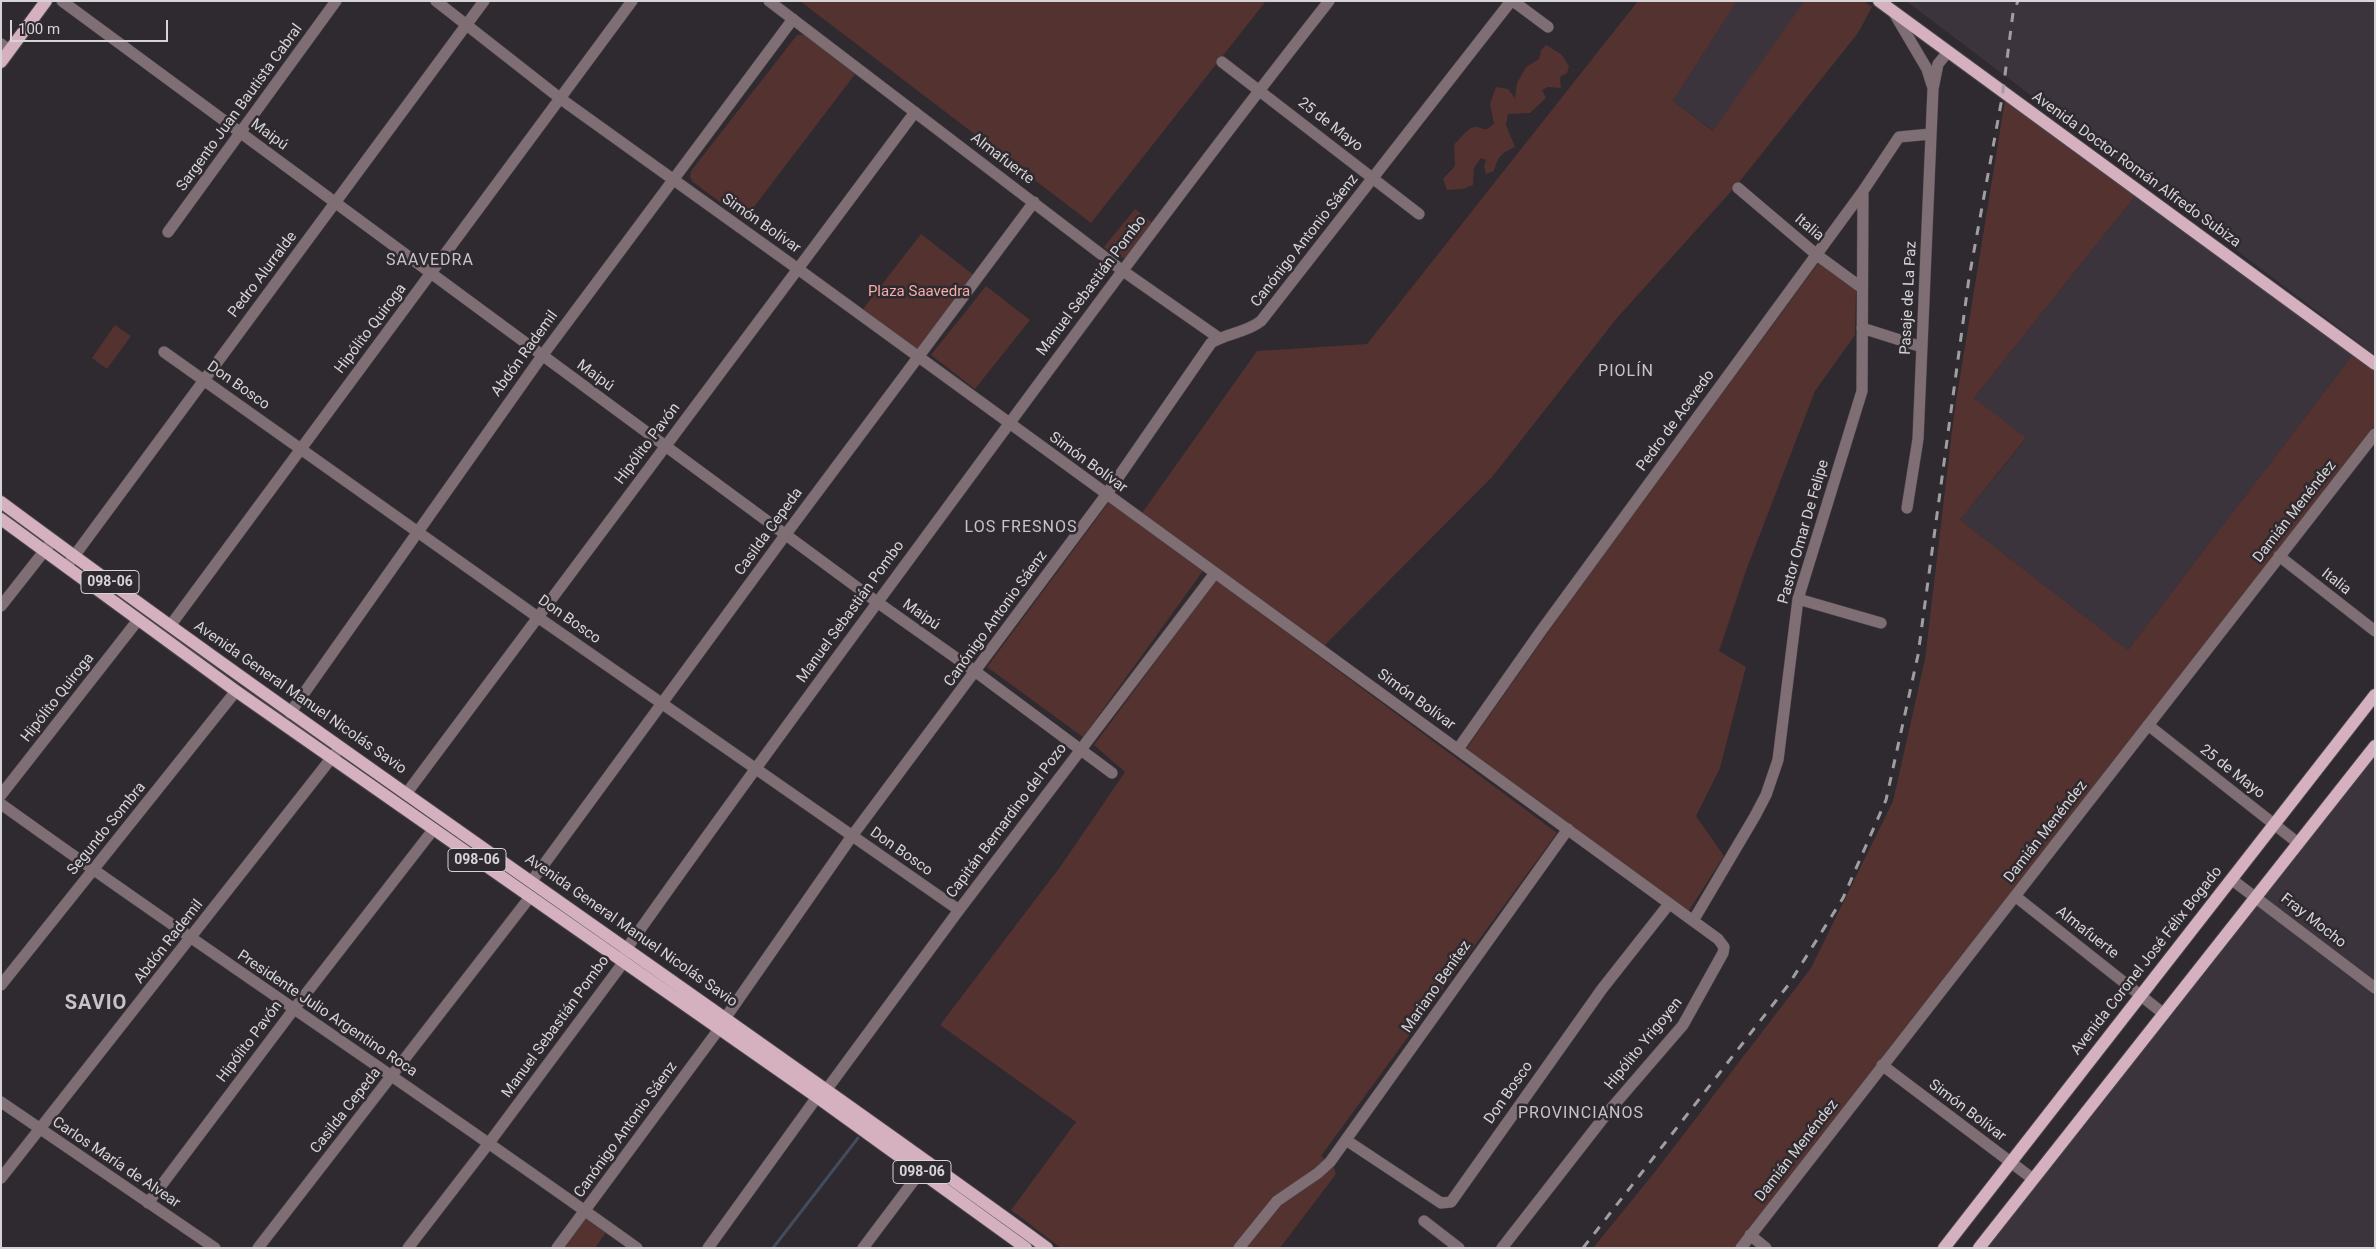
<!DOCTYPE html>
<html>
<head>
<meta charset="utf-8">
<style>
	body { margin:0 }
	#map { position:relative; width:2376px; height:1249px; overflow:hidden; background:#2e2a2f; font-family:Roboto,sans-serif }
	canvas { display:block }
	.frame { position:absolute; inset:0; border:2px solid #d7d4d7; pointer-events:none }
	.scale { position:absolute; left:10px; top:20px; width:158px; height:22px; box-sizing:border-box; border:2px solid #d7d4d7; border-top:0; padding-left:6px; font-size:15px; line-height:18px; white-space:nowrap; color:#d7d4d7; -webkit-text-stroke:4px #2e2a2f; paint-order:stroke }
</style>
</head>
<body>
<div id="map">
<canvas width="2376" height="1249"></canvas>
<div class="frame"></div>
<div class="scale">100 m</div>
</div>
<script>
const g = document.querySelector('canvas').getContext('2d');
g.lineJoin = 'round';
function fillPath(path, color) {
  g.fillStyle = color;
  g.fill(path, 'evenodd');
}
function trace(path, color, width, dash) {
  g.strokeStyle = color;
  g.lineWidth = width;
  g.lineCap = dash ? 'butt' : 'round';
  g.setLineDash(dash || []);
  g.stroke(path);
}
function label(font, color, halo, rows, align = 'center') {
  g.font = font + ' Roboto,sans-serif';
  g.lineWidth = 5;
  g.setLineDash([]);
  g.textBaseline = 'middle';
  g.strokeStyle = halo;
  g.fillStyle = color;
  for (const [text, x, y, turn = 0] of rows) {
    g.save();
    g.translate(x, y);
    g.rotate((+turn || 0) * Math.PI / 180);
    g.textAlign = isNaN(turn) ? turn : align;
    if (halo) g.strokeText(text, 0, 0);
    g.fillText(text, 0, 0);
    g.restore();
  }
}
fillPath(new Path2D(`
	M1737,1H1804L1714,131L1673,101Z
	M1906,1H2375V355Z
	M2136,195L2354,353L2128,650L1960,520L2026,439L1974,398Z
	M2375,746V1248H1979Z`), '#3c343d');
fillPath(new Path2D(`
	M800,1H1266L1091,223Z
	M1638,1H1737L1673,101L1713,131L1804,1H1864L1872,7L1858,33L1736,186L1617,318L1493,476L1324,646L1142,513L1257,351L1367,344Z
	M805,34L856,73L744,220L693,182L690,177L691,171L797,35Z
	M1546,45L1561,54L1569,66L1567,73L1560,77L1561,88L1548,87L1542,90L1546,98L1530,113L1508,114L1506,125L1515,147C1501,153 1498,157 1494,171L1486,174L1484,166L1486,160L1481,158L1474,168L1473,185L1463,189L1447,190L1443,179L1455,166L1454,144C1460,140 1468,126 1476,127C1481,127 1482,130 1487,129L1494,124L1490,104L1496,87L1508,89L1515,98L1517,83L1526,67L1539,59L1541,50Z
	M2005,100L2136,195L1974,398L2026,438L1960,520L2128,650L2354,353L2375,369V425L1735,1248H1593L1654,1173L1811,968L1893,801L1925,659L1954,414Z
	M1135,209L1153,223L1129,256C1118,262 1113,254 1104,247Z
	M921,234L975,276L917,351L863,309Z
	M1819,262L1856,291L1855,335L1815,391L1747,568L1719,651L1746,667L1720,768L1696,816L1724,856L1688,912L1466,749L1577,591Z
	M986,286L1030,320L975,389L931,355Z
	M115,325L131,336L107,369L92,358Z
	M1109,502L1203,571L1083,737L987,667Z
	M1216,580L1557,833L1321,1156L1333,1165L1336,1174L1280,1248H1061L1011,1210L1076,1122L940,1025L1060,867L1125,772L1094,745Z
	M585,1216L607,1231L595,1248H562Z`), '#533230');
trace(new Path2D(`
	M773,1248L858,1138`), '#424c5e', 3);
const minor = new Path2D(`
	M62,1L877,602L976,672L1112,773
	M436,1L561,99L798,269L1718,939L1724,947L1723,953L1683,1025L1608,1112L1502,1248
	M769,1L1123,271L1219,338
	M1513,1L1548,27
	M1894,13L1927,69L1932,85
	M1,44L9,50
	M1222,62L1419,214
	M1738,188L1817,255L1862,288
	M168,232L336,1
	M1862,328L1922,347
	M164,352L539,618L959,910
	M1907,508L1918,439L1933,89L1938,64L1948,52
	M2279,556L2375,631
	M69,563L484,1
	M1798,599L1881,623
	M1,606L53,540
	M170,626L632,1
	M290,713L542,356L793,19
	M2148,725L2298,843
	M1458,749L1541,631L1863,191L1899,137L1931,134
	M406,794L915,112
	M1,795L138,620
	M1,804C211,955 427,1097 637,1248
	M2231,879L2375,988
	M531,882L786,534L1034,202
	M2015,896L2164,1014
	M1693,921L1755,816L1766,795L1778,760L1798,599L1862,391L1863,191
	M1,985L236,691
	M726,1017L852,836L1106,495L1211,343C1226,333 1246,333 1261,321L1511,1
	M1882,1065L2033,1179
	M827,1089L959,910L1215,573
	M1,1102L215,1248
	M1346,1140L1441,1203L1451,1202L1602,989L1669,904
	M1,1178L337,751
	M148,1203L294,1009L433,830
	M1424,1221L1459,1248
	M1750,1235L1766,1248
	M258,1248L530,897
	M408,1248L489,1143L623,963L627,948C709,832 793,717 877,603C1026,401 1174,198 1329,1
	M557,1248L719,1029
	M708,1248L817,1097
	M863,1248L921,1171
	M1239,1248L1277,1201L1318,1173L1330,1162L1568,829
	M1741,1248L2375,434`);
const major = new Path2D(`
	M1879,1L2375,364
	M1,62L46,1
	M1,502C345,757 700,996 1047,1248
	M1,519L236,691L817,1097L1026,1248
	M1944,1248L2375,695
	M1979,1248L2375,746`);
trace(minor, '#49454a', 12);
trace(major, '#49454a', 14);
trace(minor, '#806e75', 11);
trace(major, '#d5b0be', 12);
trace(new Path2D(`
	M1583,1248L1789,984L1843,898L1886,800L1918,655L1969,278L2002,98L2013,13L2018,1`), '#a19ea1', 3, [9, 9]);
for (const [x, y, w] of [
	[110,582,58],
	[477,860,58],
	[922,1172,58]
]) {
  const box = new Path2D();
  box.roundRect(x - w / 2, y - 11.5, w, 23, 4);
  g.fillStyle = '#2e2a2f';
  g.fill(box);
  trace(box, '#d7d4d7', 1);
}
label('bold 14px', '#d7d4d7', null, [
	["098-06",110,582],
	["098-06",477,860],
	["098-06",922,1172]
]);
label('15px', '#d7d4d7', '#2e2a2f', [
	["Sargento Juan Bautista Cabral",240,108,-54],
	["25 de Mayo",1330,125,38],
	["Maipú",269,135,36],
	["Almafuerte",1002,159,37],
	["Avenida Doctor Román Alfredo Subiza",2136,170,36],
	["Simón Bolívar",761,224,35],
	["Italia",1809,228,40],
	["Canónigo Antonio Sáenz",1305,241,-52],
	["Pedro Alurralde",263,275,-53],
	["Manuel Sebastián Pombo",1092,286,-53],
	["Pasaje de La Paz",1909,298,-87],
	["Hipólito Quiroga",371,329,-53],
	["Abdón Rademil",525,354,-54],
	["Maipú",595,376,36],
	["Don Bosco",238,386,35],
	["Pedro de Acevedo",1676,421,-54],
	["Hipólito Pavón",648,444,-53],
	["Simón Bolívar",1088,463,36],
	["Damián Menéndez",2295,512,-52],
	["Casilda Cepeda",769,532,-54],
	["Pastor Omar De Felipe",1804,532,-74],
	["Italia",2336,582,38],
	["Manuel Sebastián Pombo",851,612,-54],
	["Maipú",921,615,35],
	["Canónigo Antonio Sáenz",996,619,-54],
	["Don Bosco",569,620,35],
	["Hipólito Quiroga",58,698,-52],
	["Avenida General Manuel Nicolás Savio",300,698,35],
	["Simón Bolívar",1416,700,36],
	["25 de Mayo",2232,772,38],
	["Capitán Bernardino del Pozo",1007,821,-53],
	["Segundo Sombra",107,829,-51],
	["Damián Menéndez",2046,832,-52],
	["Don Bosco",901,852,35],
	["Fray Mocho",2313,921,38],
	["Avenida General Manuel Nicolás Savio",631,931,35],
	["Almafuerte",2087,933,38],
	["Abdón Rademil",169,942,-52],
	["Avenida Coronel José Félix Bogado",2147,961,-52],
	["Mariano Benítez",1437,987,-55],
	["Presidente Julio Argentino Roca",327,1014,34],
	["Manuel Sebastián Pombo",556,1027,-54],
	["Hipólito Pavón",250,1042,-53],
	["Hipólito Yrigoyen",1644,1044,-51],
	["Don Bosco",1509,1093,-55],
	["Casilda Cepeda",346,1111,-52],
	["Simón Bolívar",1967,1111,37],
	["Canónigo Antonio Sáenz",626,1130,-54],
	["Damián Menéndez",1797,1151,-52],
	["Carlos María de Alvear",116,1163,34]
]);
label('15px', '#f4aca7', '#2e2a2f', [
	["Plaza Saavedra",919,292]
]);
g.letterSpacing = '1px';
label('16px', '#c8c3c9', '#2e2a2f', [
	["SAAVEDRA",430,261],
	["PIOLÍN",1626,372],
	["LOS FRESNOS",1021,528],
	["PROVINCIANOS",1581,1114]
]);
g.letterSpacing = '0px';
g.letterSpacing = '1px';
label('bold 20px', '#c8c3c9', '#2e2a2f', [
	["SAVIO",96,1004]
]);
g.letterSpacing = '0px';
</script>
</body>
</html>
